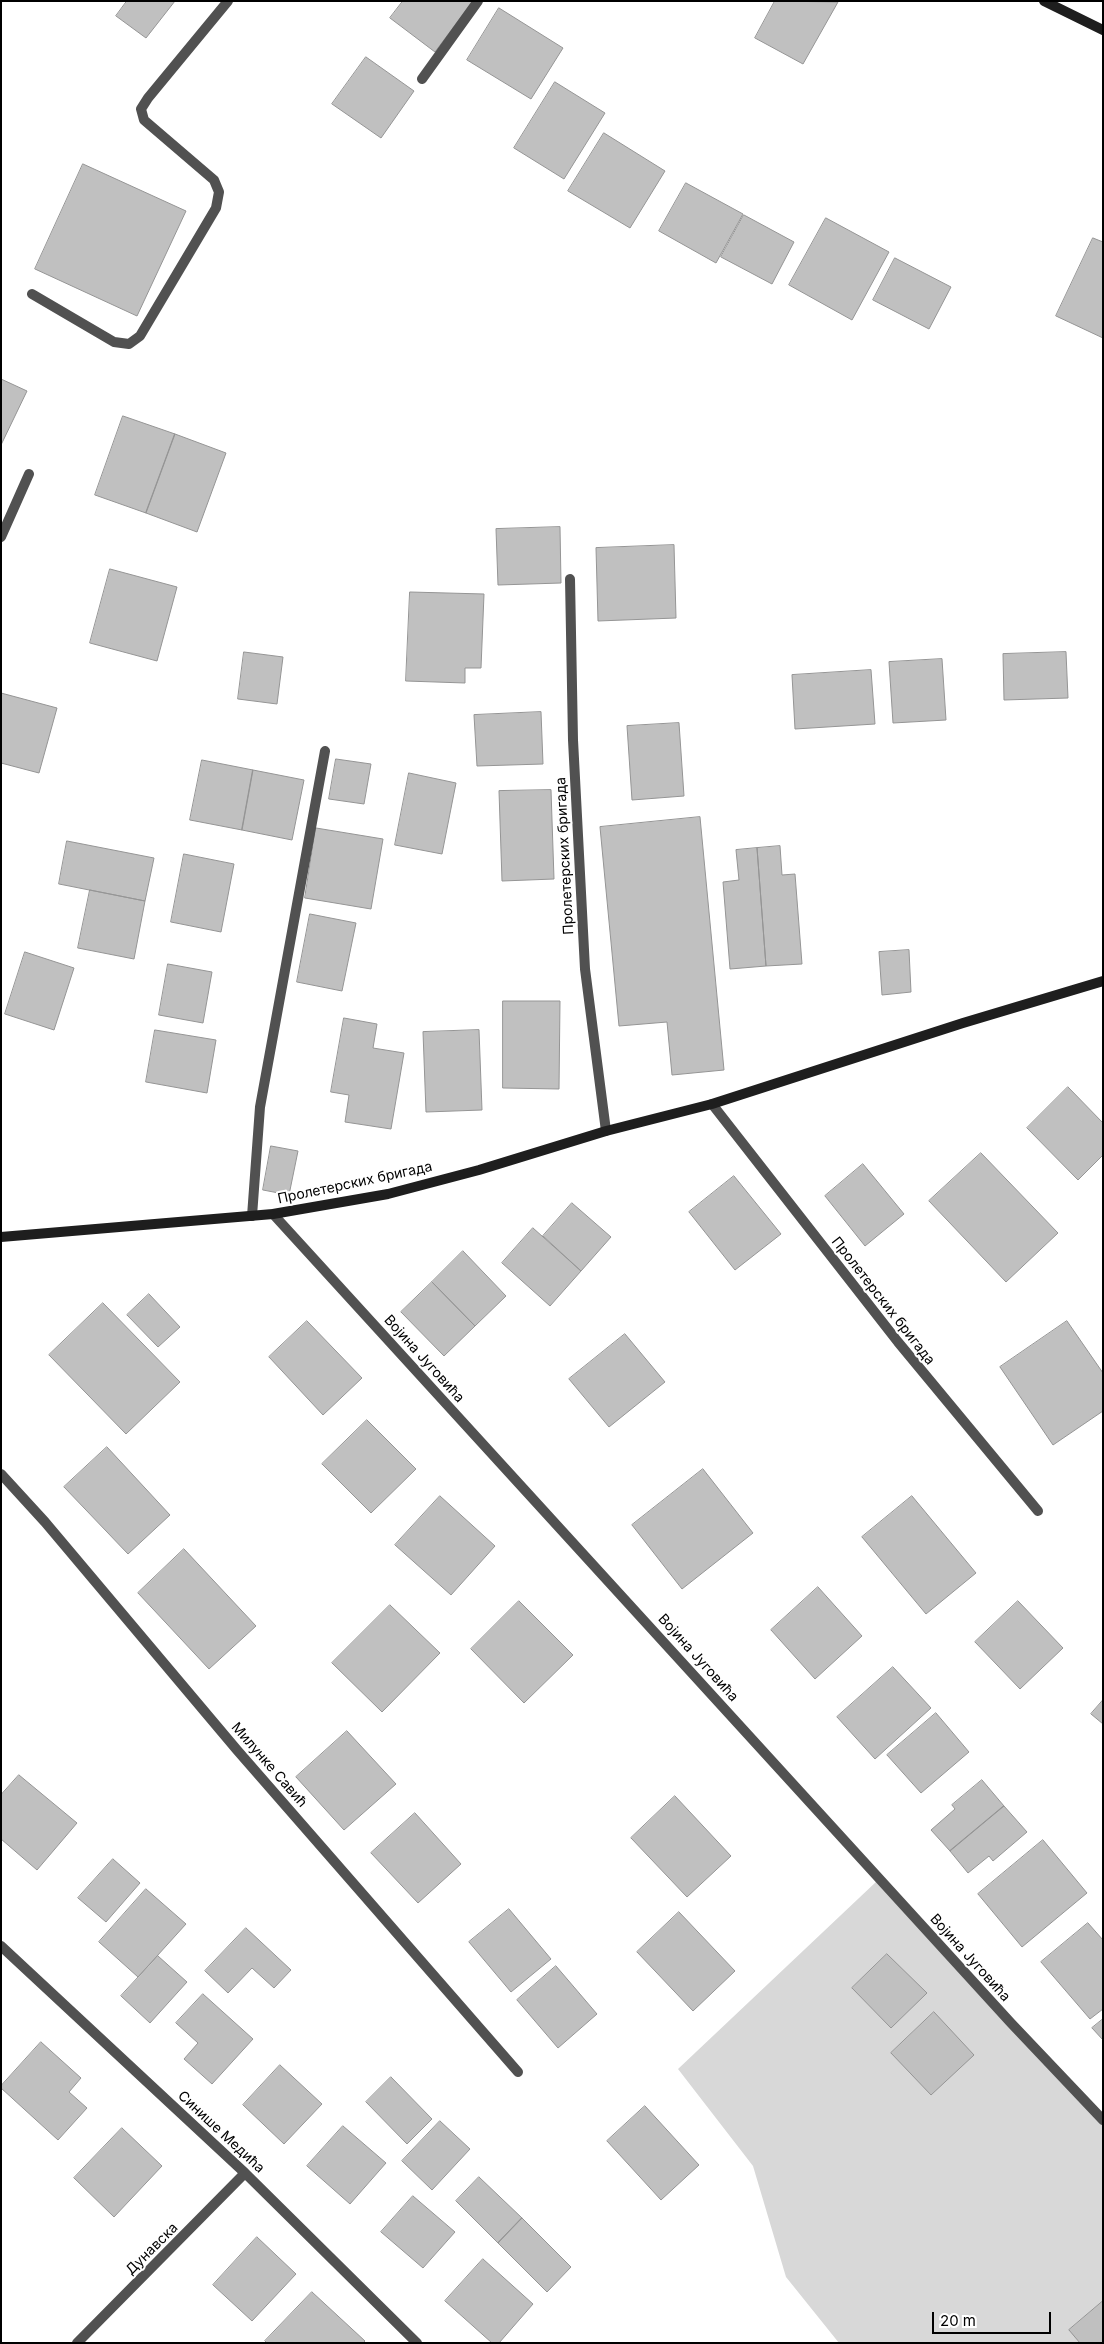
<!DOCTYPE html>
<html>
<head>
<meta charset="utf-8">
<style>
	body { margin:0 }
	#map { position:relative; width:1104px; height:2344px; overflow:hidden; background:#fff; font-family:Inter,sans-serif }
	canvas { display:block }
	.frame { position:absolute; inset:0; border:2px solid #000; pointer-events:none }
	.scale { position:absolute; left:932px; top:2312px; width:119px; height:22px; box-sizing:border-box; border:2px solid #000; border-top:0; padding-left:6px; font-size:15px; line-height:18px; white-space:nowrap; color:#000; -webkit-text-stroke:4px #fff; paint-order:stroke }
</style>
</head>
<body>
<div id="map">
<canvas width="1104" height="2344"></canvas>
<div class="frame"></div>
<div class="scale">20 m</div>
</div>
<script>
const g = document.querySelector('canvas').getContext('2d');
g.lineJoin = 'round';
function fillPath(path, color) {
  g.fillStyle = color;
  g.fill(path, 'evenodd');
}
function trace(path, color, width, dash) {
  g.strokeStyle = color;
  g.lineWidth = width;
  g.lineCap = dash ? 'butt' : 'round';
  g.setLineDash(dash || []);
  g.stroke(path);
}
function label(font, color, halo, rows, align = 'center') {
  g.font = font + ' Inter,sans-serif';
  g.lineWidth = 4;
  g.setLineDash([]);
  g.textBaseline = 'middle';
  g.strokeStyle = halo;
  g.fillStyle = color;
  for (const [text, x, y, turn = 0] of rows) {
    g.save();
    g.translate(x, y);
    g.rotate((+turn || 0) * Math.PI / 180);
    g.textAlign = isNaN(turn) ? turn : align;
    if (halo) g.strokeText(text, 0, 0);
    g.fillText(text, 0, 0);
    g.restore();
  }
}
fillPath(new Path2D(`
	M877,1881L1103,2120V2343H839L786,2277L753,2166L678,2069Z`), '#d8d8d8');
const building = new Path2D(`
	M127,1H175L146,38L116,16Z
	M403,1H473L435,52L390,18Z
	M775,1L838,2L803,64L755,38Z
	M499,8L563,48L531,99L467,60Z
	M366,57L414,91L381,138L332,104Z
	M555,82L605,113L564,179L514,148Z
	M604,133L665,171L630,228L568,191Z
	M83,164L186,211L137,316L35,269Z
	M686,183L743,214L716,263L659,231Z
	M744,215L794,242L772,284L721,257Z
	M826,218L889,252L852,320L789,285Z
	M1093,238L1103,242V338L1056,316Z
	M895,258L951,287L929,329L873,300Z
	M1,379L27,391L1,445Z
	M123,416L175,434L146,513L95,495Z
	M175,434L226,453L197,532L146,513Z
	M560,527L561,583L498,585L496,529Z
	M674,545L676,618L598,621L596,548Z
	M110,569L177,587L157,661L90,643Z
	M410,592L484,594L481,668H465V683L406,681Z
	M244,652L283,657L277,704L238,699Z
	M1066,652L1068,698L1004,700L1003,654Z
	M942,659L946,720L893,723L889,662Z
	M871,670L875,724L795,729L792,675Z
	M1,693L57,708L39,773L1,763Z
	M541,712L543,764L477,766L474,715Z
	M679,723L684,796L632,800L627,726Z
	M336,759L371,764L364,804L329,799Z
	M202,760L253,770L242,830L190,820Z
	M253,770L304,780L292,840L242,830Z
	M409,773L456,783L442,854L395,845Z
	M551,790L554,879L502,881L499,791Z
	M700,817L724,1070L672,1075L667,1022L619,1026L600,827Z
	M316,828L383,839L371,909L305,898Z
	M67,841L154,858L145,901L59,884Z
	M780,846L782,875L795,874L802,964L766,966L757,848Z
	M757,848L766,966L730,969L723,882L739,880L736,850Z
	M184,854L234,864L221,932L171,922Z
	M90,890L145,901L134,959L78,948Z
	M310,914L356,923L342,991L297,982Z
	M909,950L911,992L882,995L879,952Z
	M25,952L74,968L54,1030L5,1014Z
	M168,964L212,972L203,1023L159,1015Z
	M503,1001H560L559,1089L503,1088Z
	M344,1018L377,1024L373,1048L404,1053L391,1129L345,1122L349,1095L331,1092Z
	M155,1030L216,1040L207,1093L146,1082Z
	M479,1030L482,1110L426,1112L423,1032Z
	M1068,1087L1103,1123V1155L1078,1180L1027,1128Z
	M271,1146L298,1151L289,1195L263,1190Z
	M981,1153L1058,1233L1006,1282L929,1201Z
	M863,1164L904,1214L865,1246L825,1196Z
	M734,1176L781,1234L735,1270L689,1212Z
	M572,1203L611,1237L581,1271L543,1236Z
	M533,1228L581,1271L550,1306L502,1263Z
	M463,1251L506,1296L475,1326L432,1282Z
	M432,1282L475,1326L444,1356L401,1312Z
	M149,1294L180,1327L158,1347L127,1315Z
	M103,1303L180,1382L126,1434L49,1355Z
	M307,1321L362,1378L323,1415L269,1357Z
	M1067,1321L1103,1373V1411L1053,1445L1000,1367Z
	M625,1334L665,1382L609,1427L569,1379Z
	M367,1420L416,1469L371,1513L322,1464Z
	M107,1447L170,1515L128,1554L64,1487Z
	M703,1469L753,1533L682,1589L632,1525Z
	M440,1496L495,1546L451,1595L395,1545Z
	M912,1496L976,1573L926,1614L862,1537Z
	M184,1549L256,1626L209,1669L138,1593Z
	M818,1587L862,1636L815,1679L771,1630Z
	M519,1601L573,1655L524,1703L471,1649Z
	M1018,1601L1063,1648L1020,1689L975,1642Z
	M390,1605L440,1653L382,1712L332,1663Z
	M893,1667L931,1708L875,1759L837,1717Z
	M1103,1700V1724L1091,1714Z
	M936,1713L969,1752L921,1793L887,1755Z
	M347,1731L396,1784L344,1830L296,1777Z
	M19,1775L77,1823L37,1870L1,1839V1795Z
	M982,1780L1004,1806L950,1851L931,1830L955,1809L952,1805Z
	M675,1796L731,1856L687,1897L631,1838Z
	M1004,1806L1027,1832L993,1861L989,1856L968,1873L950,1851Z
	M415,1813L461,1864L418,1903L371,1853Z
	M1043,1840L1087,1893L1022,1947L978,1894Z
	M113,1859L140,1883L106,1922L78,1898Z
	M146,1889L186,1924L138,1977L99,1942Z
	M509,1909L551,1959L511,1992L469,1942Z
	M679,1912L735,1971L693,2011L637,1952Z
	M1088,1923L1103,1940V2009L1090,2019L1041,1962Z
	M246,1928L291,1970L274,1988L252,1968L228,1993L205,1971Z
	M887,1954L927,1993L891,2028L852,1988Z
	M158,1956L187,1982L150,2023L121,1996Z
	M556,1966L597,2014L558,2048L517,2000Z
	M203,1994L253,2039L212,2084L184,2059L198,2043L176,2023Z
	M934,2012L974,2055L931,2095L891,2053Z
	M1103,2019V2040L1092,2028Z
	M41,2042L81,2078L69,2092L87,2108L58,2140L1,2088V2086Z
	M280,2065L322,2104L284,2144L243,2105Z
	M391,2077L432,2119L407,2144L366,2102Z
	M645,2106L699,2165L661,2200L607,2141Z
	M440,2121L470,2149L432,2190L402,2161Z
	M343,2126L386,2163L350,2204L307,2166Z
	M122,2128L162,2166L114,2217L74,2178Z
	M479,2177L522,2218L498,2243L456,2201Z
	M413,2196L455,2232L423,2268L381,2232Z
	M522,2218L571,2267L547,2292L498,2243Z
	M257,2237L296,2274L252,2321L213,2285Z
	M483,2259L533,2304L499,2343H492L445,2301Z
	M312,2292L365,2341L363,2343H267L265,2341Z
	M1103,2301V2343H1080L1069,2330Z`);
fillPath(building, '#c0c0c0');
trace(building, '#959595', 1);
trace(new Path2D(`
	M32,294L114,342L129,344L140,336L216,208L219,192L214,180L144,120L141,109L148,98L228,1
	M1,537L29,474`), '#515151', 10);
trace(new Path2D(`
	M422,79L478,1
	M570,579L573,740L585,969L606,1131
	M712,1104L898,1342L1038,1511
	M273,1214L1011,2023L1103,2120
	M252,1216L260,1107L325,751
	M1,1474L45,1522L237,1750L518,2072
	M1,1946L245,2173L417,2343
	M77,2343L245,2173`), '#515151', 10);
trace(new Path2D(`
	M1044,1L1103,30
	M1,1237L273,1214L388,1194L479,1170L606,1131L712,1104L963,1023L1103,981`), '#1e1e1e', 10);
label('14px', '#000', '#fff', [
	["Пролетерских бригада",565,856,-93],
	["Пролетерских бригада",355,1183,-12],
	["Пролетерских бригада",883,1301,52],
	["Војина Југовића",424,1359,48],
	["Војина Југовића",698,1658,48],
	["Милунке Савић",269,1765,49],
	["Војина Југовића",970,1958,48],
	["Синише Медића",221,2132,43],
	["Дунавска",152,2249,-45]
]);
</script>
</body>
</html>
